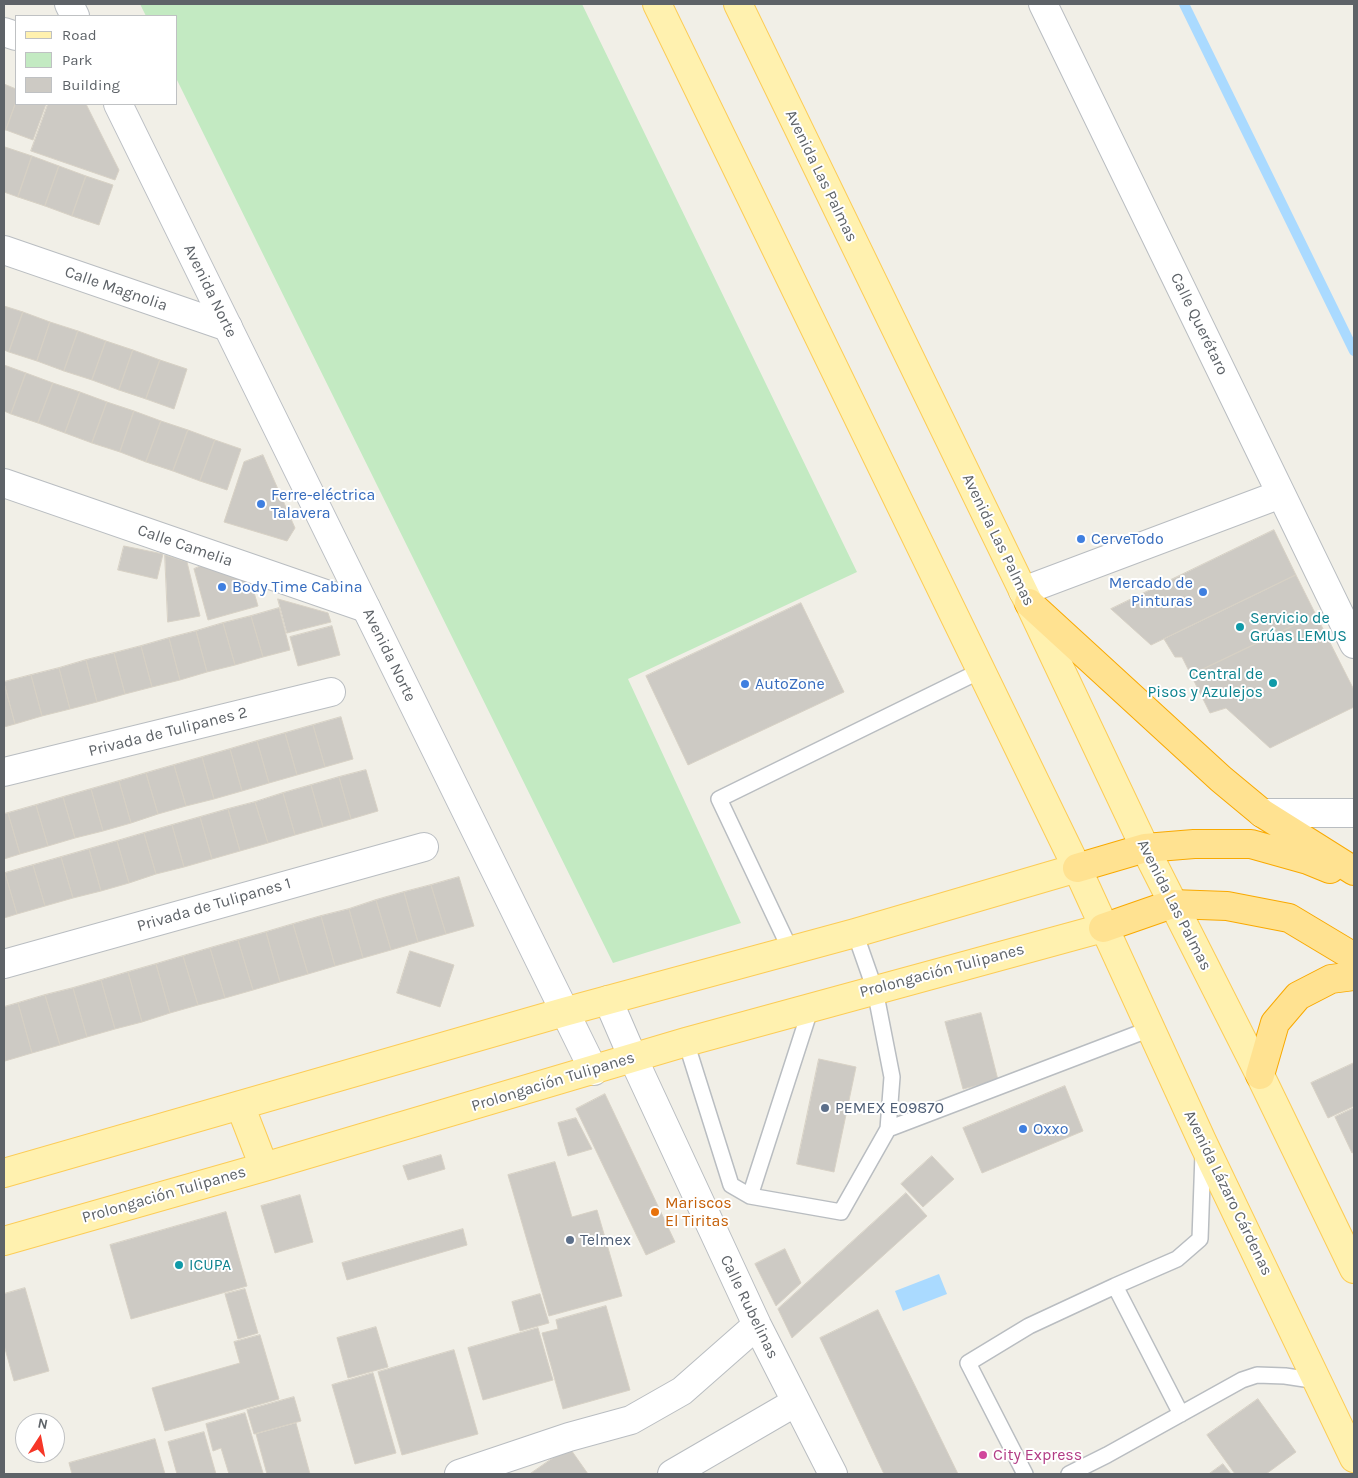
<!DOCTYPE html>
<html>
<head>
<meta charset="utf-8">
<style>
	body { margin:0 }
	#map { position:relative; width:1358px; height:1478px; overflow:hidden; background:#f1efe7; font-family:Karla,sans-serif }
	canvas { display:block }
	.frame { position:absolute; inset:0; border:5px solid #5e6368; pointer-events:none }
	.legend { position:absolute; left:15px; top:15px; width:162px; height:90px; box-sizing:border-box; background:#fff; border:1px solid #bfc1c3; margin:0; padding:6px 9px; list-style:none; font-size:15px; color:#5e6368 }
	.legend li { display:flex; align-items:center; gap:10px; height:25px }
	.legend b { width:25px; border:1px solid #bfc1c3 }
	.north { position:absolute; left:15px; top:1413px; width:50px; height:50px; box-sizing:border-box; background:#fff; border:1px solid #bfc1c3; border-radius:50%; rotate:11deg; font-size:14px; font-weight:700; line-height:20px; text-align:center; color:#5e6368 }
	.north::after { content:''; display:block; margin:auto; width:18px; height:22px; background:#f63728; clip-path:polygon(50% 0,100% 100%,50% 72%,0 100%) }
</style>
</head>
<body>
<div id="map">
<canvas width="1358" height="1478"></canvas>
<div class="frame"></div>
<ul class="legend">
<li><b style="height:6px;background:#fff1af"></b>Road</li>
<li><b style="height:14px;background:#c3eac2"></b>Park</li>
<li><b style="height:14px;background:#cdcac4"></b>Building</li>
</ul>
<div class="north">N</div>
</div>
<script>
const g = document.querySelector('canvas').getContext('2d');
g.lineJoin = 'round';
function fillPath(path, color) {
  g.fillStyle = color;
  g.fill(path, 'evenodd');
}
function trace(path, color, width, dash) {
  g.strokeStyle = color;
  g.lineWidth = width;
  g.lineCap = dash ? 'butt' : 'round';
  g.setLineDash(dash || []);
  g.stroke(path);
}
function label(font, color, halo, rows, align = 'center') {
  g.font = font + ' Karla,sans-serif';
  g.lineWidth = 4;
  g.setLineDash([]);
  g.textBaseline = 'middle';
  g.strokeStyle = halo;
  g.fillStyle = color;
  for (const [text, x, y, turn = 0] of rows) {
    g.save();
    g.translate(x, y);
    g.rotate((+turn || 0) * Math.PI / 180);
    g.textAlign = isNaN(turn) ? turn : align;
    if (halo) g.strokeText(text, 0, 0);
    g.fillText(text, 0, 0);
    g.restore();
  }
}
fillPath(new Path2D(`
	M140,4H582L857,572L628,679L741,923L613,963L176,78V16H146Z`), '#c3eac2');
fillPath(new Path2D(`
	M939,1274L947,1294L903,1311L895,1291Z`), '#aadaff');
trace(new Path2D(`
	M1184,4L1354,351`), '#aadaff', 10);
const building = new Path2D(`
	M4,84L16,89V102L6,130H4Z
	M16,102V104H46L33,140L6,130Z
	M48,104H86L119,170L115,180L31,151Z
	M5,147L32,156L18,197L4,192Z
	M32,156L59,166L45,206L18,197Z
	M59,166L86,176L72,216L45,206Z
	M86,176L113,185L99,225L72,216Z
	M4,306L23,312L9,352L4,350Z
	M23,312L50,322L37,361L9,352Z
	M50,322L78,331L64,371L37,361Z
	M78,331L106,341L92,380L64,371Z
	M106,341L133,350L119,390L92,380Z
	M133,350L160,360L146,399L119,390Z
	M160,360L187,369L174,409L146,399Z
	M4,365L26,373L11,414L4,411Z
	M26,373L53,383L38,423L11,414Z
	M53,383L80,392L65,433L38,423Z
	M80,392L107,402L92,443L65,433Z
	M107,402L134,411L120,452L92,443Z
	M134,411L161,421L146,462L120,452Z
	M161,421L188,430L173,471L146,462Z
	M188,430L215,440L200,481L173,471Z
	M215,440L241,449L227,490L200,481Z
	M263,455L295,528L287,541L224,522L244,462Z
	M1274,530L1296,575L1151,645L1111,609Z
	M124,546L163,554L157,579L118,570Z
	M165,555L187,562L200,616L168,622Z
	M203,565L251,582L258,606L208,620L194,569Z
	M1296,575L1316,615L1191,675L1182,657H1175L1164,639Z
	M278,599L328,613L331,622L287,633Z
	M801,603L844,692L688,765L646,676Z
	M279,608L290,650L263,657L251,616Z
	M1316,615L1354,690V707L1270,748L1226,708L1210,713L1191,675Z
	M251,616L263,657L235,665L223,623Z
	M223,623L235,665L207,672L196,631Z
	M332,626L340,655L298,666L290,637Z
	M196,631L207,672L180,680L169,638Z
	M169,638L180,680L152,687L141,646Z
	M141,646L152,687L125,694L114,653Z
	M114,653L125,694L97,702L86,660Z
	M86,660L97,702L70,709L59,668Z
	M59,668L70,709L42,716L31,675Z
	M31,675L42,716L15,724L4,682Z
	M4,683L15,724L4,727Z
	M341,717L353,759L325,767L313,725Z
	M313,725L325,767L297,775L285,733Z
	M285,733L297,775L269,783L257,741Z
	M257,741L269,783L242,791L230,749Z
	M230,749L242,791L214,799L202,757Z
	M202,757L214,799L186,806L174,765Z
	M174,765L186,806L158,814L146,773Z
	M366,770L378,811L351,819L339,777Z
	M146,773L158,814L131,823L119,781Z
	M339,777L351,819L323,827L311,785Z
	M119,781L131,823L103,831L91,789Z
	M311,785L323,827L295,835L283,793Z
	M91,789L103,831L75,838L63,797Z
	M283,793L295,835L268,843L255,802Z
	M63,797L75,838L48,846L36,805Z
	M255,802L268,843L240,851L228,809Z
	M36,805L48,846L20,854L8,813Z
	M228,809L240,851L212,859L200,817Z
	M8,813L20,854L4,859V814Z
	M200,817L212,859L184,867L172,825Z
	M172,825L184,867L156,874L144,833Z
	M144,833L156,874L129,883L117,841Z
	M117,841L129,883L101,891L89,849Z
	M89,849L101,891L73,898L61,857Z
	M61,857L73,898L45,906L33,865Z
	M33,865L45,906L17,914L5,873Z
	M4,873H5L17,914L4,918Z
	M459,877L474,926L446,934L431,885Z
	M431,885L446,934L418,942L404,892Z
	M404,892L418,942L391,950L376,900Z
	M376,900L391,950L363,958L349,909Z
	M349,909L363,958L335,966L321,916Z
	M321,916L335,966L308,974L293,924Z
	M293,924L308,974L280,982L266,932Z
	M266,932L280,982L253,990L238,940Z
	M238,940L253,990L225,998L210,948Z
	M210,948L225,998L198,1005L183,956Z
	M410,951L454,965L440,1007L397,993Z
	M183,956L198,1005L170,1013L156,964Z
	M156,964L170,1013L142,1022L128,972Z
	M128,972L142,1022L115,1029L101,980Z
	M101,980L115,1029L87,1037L73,988Z
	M73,988L87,1037L60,1045L45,995Z
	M45,995L60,1045L32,1053L18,1003Z
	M18,1003L32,1053L5,1061L4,1007Z
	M981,1013L998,1080L963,1089L945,1022Z
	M819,1059L856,1067L834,1172L797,1164Z
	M1354,1063V1106L1328,1118L1311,1083Z
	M1065,1086L1083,1131L982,1173L963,1128Z
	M605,1094L675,1242L646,1255L576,1109Z
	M1354,1108V1152L1352,1153L1335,1117Z
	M576,1118L592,1149L568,1156L558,1123Z
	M441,1155L445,1169L408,1180L403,1166Z
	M932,1156L954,1179L923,1207L901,1184Z
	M555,1162L572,1217L597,1210L622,1296L549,1316L508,1175Z
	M906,1193L927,1216L792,1338L778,1309Z
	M300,1195L313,1242L275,1253L261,1206Z
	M226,1212L247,1286L131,1319L110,1245Z
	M463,1229L467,1245L347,1280L342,1263Z
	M785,1249L801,1283L776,1306L755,1264Z
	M25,1288L49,1371L14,1381L4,1345V1294Z
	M245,1289L258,1333L238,1339L225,1294Z
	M540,1294L549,1323L520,1331L512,1302Z
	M606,1306L630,1390L563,1409L542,1333L558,1329L556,1320Z
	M878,1310L958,1474H884L820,1338Z
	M376,1327L388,1367L348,1378L337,1338Z
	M538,1328L553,1380L483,1400L468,1348Z
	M260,1335L279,1399L165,1431L152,1388L240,1363L234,1342Z
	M454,1350L478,1434L402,1455L378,1372Z
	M373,1373L396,1453L355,1464L332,1385Z
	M294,1397L301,1421L254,1434L247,1410Z
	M1258,1399L1296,1452L1266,1474H1235L1207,1435Z
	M245,1413L263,1473L229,1474L221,1448L213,1451L206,1424Z
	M296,1423L310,1474H267L256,1434Z
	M204,1432L216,1474H177L168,1442Z
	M155,1439L165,1474H72L69,1463Z
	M569,1447L588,1474H530Z
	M1223,1464L1231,1474H1209Z`);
fillPath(building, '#cdcac4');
trace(building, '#d7d1c5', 1);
const lane = new Path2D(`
	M790,949L719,799L982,670
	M686,1042L731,1185L750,1196L841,1212L888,1129L892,1077L875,990L855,933
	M888,1129L1150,1029
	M750,1196L811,1007
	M1115,1286L1181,1414
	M1025,1474L968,1363L1029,1326L1115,1286L1177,1259L1200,1239L1203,1154
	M1069,1474L1107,1455L1242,1380L1257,1375L1285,1376L1318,1381`);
const street = new Path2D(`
	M1043,4L1354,644
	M4,32L16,36
	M4,250L228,327
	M4,483L366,608
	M1023,591L1281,494
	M4,772L331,692
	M1262,813H1354
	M4,964L424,847
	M608,1000L633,1058L757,1325L833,1474
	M459,1474L569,1437L631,1420L682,1391L757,1325
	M672,1474L796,1402`);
const secondary = new Path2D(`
	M69,4L75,16
	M118,104L594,1071`);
const primary = new Path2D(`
	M657,4L1077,868L1203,1143L1354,1458
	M738,4L1029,603L1145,848L1260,1075L1354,1269
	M240,1105L264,1167
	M4,1173L564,1012L855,933L1077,868
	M4,1241L264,1167L686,1042L1103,928`);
const highway = new Path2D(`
	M1029,603L1221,779L1262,813L1354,871
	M1077,868L1145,848L1194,844H1251L1308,860L1330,869
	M1103,928L1172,904L1227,906L1289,918L1354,957
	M1260,1075L1275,1023L1298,996L1331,979L1354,976`);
trace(lane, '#b9bdc1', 18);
trace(street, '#b9bdc1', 30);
trace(secondary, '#babec3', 30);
trace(primary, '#fccc56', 30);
trace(highway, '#f9a900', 30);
trace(lane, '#fff', 15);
trace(street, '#fff', 28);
trace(secondary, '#fff', 28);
trace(primary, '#fff1af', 28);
trace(highway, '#ffe291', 28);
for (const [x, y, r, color] of [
	[261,504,5,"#3f7fe0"],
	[1081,539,5,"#3f7fe0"],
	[222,587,5,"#3f7fe0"],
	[1203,592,5,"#3f7fe0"],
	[1240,627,5,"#0f9aa8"],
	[1273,683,5,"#0f9aa8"],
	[745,684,5,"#3f7fe0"],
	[825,1108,5,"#5c6f8a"],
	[1023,1129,5,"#3f7fe0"],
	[655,1212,5,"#e8710a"],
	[570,1240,5,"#5c6f8a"],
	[179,1265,5,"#0f9aa8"],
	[983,1455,5,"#d1479c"]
]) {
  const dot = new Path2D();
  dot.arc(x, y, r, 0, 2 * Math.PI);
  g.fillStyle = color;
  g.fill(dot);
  trace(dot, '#fff', 2);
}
label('16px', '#5e6368', '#fff', [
	["Avenida Las Palmas",821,176,64],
	["Calle Magnolia",116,289,19],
	["Avenida Norte",210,291,64],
	["Calle Querétaro",1199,324,64],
	["Avenida Las Palmas",998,540,64],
	["Calle Camelia",185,546,19],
	["Avenida Norte",389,655,64],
	["Privada de Tulipanes 2",168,732,-14],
	["Privada de Tulipanes 1",214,905,-16],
	["Avenida Las Palmas",1174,905,63],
	["Prolongación Tulipanes",942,971,-15],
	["Prolongación Tulipanes",553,1082,-17],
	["Avenida Lázaro Cárdenas",1228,1193,64],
	["Prolongación Tulipanes",164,1195,-16],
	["Calle Rubelinas",749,1307,64]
]);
label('16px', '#366cbe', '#fff', [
	["Ferre-eléctrica",271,495],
	["Talavera",271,513],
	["CerveTodo",1091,539],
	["Mercado de",1193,583,"right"],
	["Pinturas",1193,601,"right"],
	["Body Time Cabina",232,587],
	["AutoZone",755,684],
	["Oxxo",1033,1129]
], 'left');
label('16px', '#0d838f', '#fff', [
	["Servicio de",1250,618],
	["Grúas LEMUS",1250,636],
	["Central de",1263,674,"right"],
	["Pisos y Azulejos",1263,692,"right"],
	["ICUPA",189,1265]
], 'left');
label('16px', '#4e5e75', '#fff', [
	["PEMEX E09870",835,1108],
	["Telmex",580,1240]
], 'left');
label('16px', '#c56008', '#fff', [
	["Mariscos",665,1203],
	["El Tiritas",665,1221]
], 'left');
label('16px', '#b23c85', '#fff', [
	["City Express",993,1455]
], 'left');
</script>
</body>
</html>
